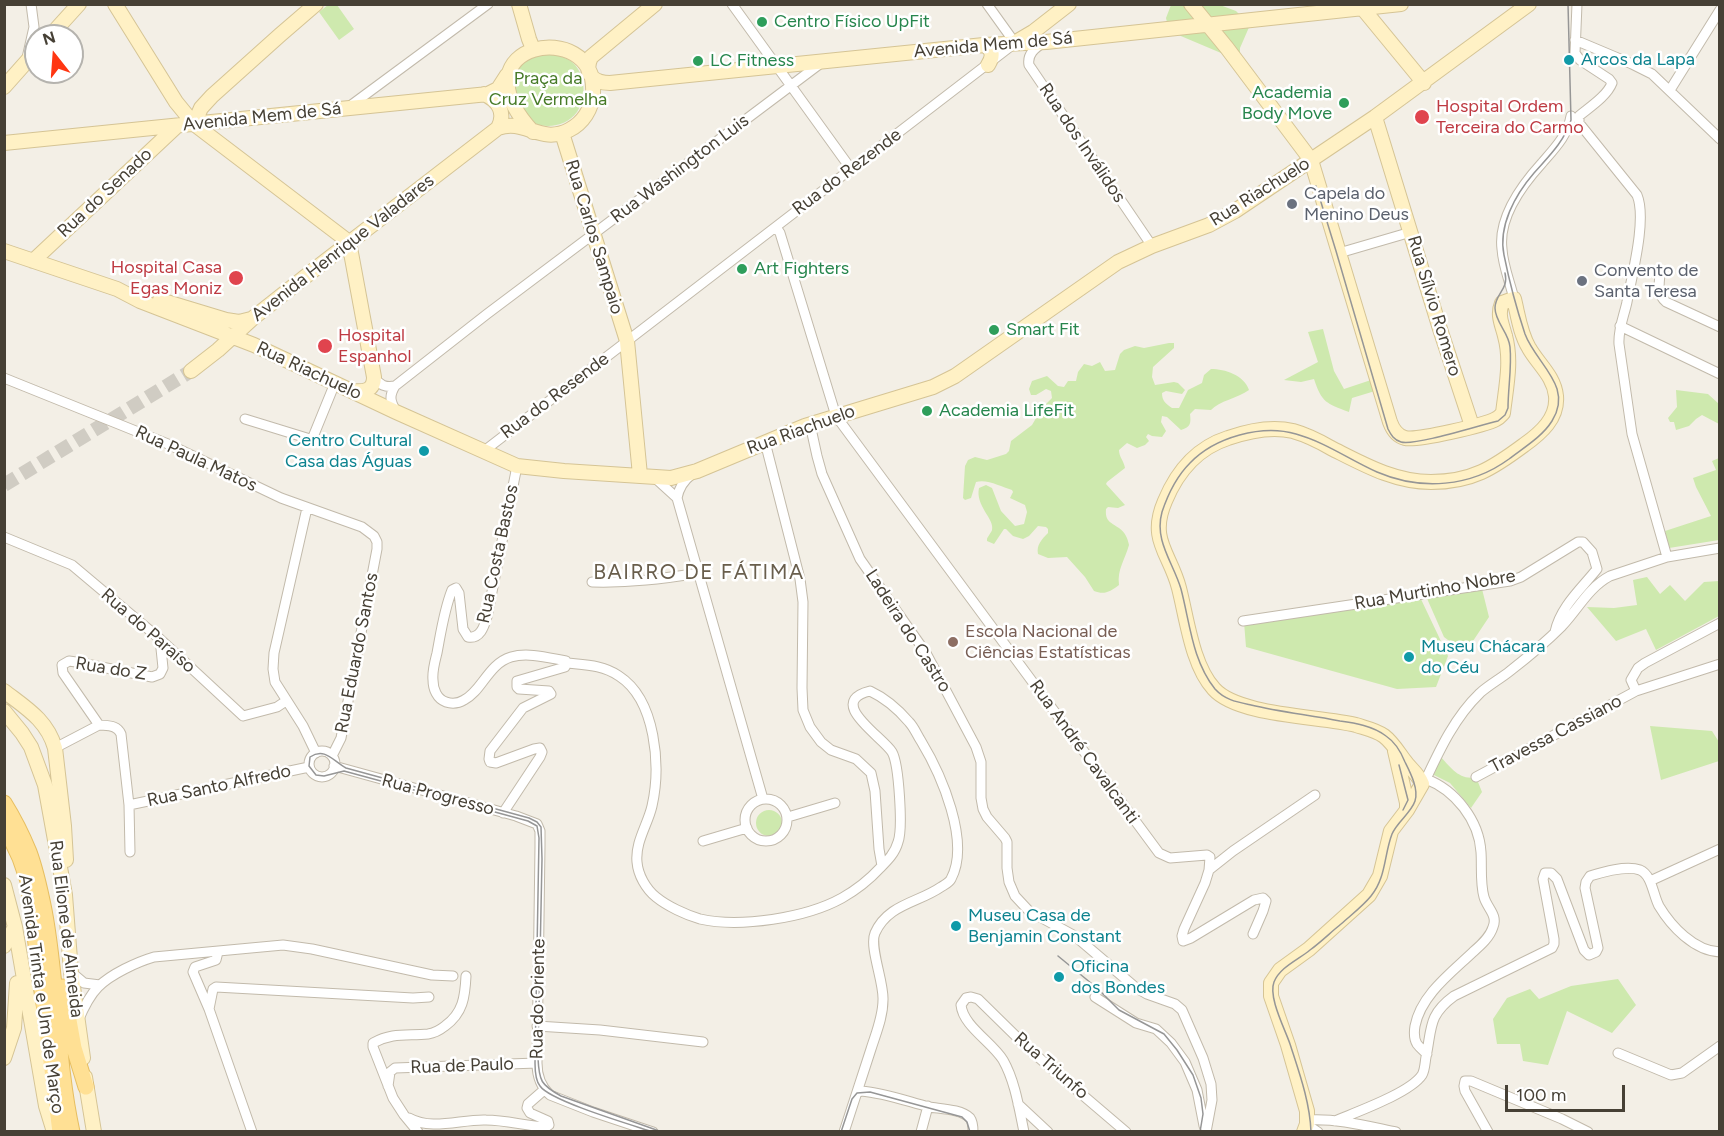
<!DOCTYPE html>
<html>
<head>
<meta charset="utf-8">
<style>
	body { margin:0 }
	#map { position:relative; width:1724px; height:1136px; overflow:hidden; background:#f3efe6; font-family:Figtree,sans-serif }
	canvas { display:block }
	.frame { position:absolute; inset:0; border:6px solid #464035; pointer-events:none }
	.north { position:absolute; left:24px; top:24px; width:60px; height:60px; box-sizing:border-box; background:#fff; border:2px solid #b5b3ae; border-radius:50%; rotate:343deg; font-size:16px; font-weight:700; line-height:24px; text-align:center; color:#464035 }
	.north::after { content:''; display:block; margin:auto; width:21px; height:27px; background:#ff3612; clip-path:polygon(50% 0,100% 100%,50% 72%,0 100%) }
	.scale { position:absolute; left:1505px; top:1085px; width:120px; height:27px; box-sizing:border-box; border:3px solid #464035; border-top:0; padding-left:8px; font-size:18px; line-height:21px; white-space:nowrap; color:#464035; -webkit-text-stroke:4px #fff; paint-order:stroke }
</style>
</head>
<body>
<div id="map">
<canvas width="1724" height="1136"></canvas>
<div class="frame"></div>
<div class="north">N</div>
<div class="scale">100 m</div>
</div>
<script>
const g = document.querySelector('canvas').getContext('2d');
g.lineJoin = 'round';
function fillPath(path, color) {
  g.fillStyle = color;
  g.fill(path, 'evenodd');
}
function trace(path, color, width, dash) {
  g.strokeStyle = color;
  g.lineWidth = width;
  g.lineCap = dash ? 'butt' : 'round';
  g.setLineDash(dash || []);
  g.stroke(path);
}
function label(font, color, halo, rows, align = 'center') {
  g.font = font + ' Figtree,sans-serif';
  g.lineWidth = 5;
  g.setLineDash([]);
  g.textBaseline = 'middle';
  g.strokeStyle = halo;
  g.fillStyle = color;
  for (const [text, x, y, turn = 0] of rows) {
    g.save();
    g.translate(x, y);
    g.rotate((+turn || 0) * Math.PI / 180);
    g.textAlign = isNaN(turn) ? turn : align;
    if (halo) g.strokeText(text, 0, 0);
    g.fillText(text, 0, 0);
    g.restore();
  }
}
fillPath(new Path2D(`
	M328,5H337L354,29L339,40L319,12Z
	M1171,5H1220L1236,11L1250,25L1240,48V52L1237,55L1221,53L1169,31L1166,18Z
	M554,54C560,56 566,58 571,61C586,73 587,97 577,112C564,130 534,131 521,113C518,109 518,100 516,95C516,91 514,86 514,82C513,70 526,59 536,55C541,53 549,54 554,54Z
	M1323,329L1334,371L1344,389L1371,380L1375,391L1352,398L1349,412C1326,403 1322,403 1314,379L1301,382L1284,380L1318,362L1308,332Z
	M1169,343H1174V348L1153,367L1152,377L1155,385L1174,382L1178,383L1185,390L1182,394L1166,391L1162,393C1162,401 1166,404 1172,408H1179L1188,390L1202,383L1204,375L1211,369C1225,369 1244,375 1249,390C1238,398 1219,401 1211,410L1195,409L1190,414C1191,423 1191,427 1181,430L1167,417L1162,416L1161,422L1166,431L1162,437L1152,436L1148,434L1146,437L1149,441L1145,445L1137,448L1127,443L1119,450C1119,457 1124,461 1125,468L1107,482L1106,484L1125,505L1118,508L1108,507L1106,509C1105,521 1110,522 1119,528C1125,532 1128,539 1129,545C1125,560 1117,569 1119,585C1110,592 1104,595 1094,591L1085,577L1067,557L1048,558L1038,554C1036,545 1042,539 1048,533V529L1046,527L1038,526L1029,536L1023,539L1013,536L1006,529H1004L994,544L987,541V539C987,538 992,531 992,530C995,519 975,506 979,488L986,485L992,488L1001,511L1015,526L1024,524L1027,512L1025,505L1010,498L1013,492L1012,490C1001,487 988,479 976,482L971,498L965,500L963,498L965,466L968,460L975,457L987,460L1006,454L1009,451L1011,441L1032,425L1042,408L1052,398L1051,391L1046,389L1036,395H1031L1029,389L1032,381L1047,376L1058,386L1064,387L1068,381H1076L1078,372L1084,364L1092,366L1100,362L1105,371L1115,370L1120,354L1124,350L1135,346L1144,348Z
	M1676,390L1708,394L1719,404V424L1702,415L1696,419L1689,426L1676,430L1674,422H1670L1668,418L1677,407Z
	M1719,458V540L1669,548L1665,531L1711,516L1696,487L1693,478L1716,470L1712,461Z
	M1647,577L1660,594L1670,585L1685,601L1704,582L1719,581V616L1656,650L1646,629L1616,641L1587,607L1614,608L1637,605L1633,580Z
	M1481,585L1489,617L1465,653L1444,637L1425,594Z
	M1419,595L1448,656L1436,687L1397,689L1246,647L1244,622Z
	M1650,726L1712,731L1719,742V761L1661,780Z
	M1440,756C1450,767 1460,781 1476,777L1482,792L1471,808L1450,783L1430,773Z
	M756 823a13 13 0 1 1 26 0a13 13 0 1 1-26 0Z
	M1618,979L1636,1005L1612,1033L1567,1011L1548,1065L1523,1061L1520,1044H1497L1493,1019L1507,998L1530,989L1539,999L1571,986Z`), '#cee9ae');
trace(new Path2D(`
	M4,485L191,371`), '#d0ccc3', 14, [14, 7]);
const street = new Path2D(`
	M732,4L851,169
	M1577,4L1575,53L1580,60L1609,79L1612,83C1607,96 1590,107 1579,116V123L1637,195C1647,219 1632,275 1627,302C1624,316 1618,329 1619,344L1632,434L1667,557
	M1575,40L1632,64L1652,74L1720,139
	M1043,43C1035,48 1027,54 1029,65L1152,246
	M27,58L34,27L31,4
	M1670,90L1720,10
	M350,106L488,4
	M776,227L780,233L836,416L1159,853L1170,858L1207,855L1210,857L1209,870L1205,883L1184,929L1182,936L1183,941L1191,938L1254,900L1263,898L1266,901L1263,911L1253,934
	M1339,253L1411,232
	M1660,274C1659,285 1657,294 1666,302L1720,327
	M1514,299C1510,282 1503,266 1502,249C1498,217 1522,185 1542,163C1554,149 1568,135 1571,116
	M1620,326L1720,374
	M374,377C380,385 385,388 395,386
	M4,378L168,444L281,498L362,527L374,536L377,542V549L341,738L332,756
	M396,411C390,401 389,396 395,386L487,314L821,63
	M245,419L310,439L313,437L335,383
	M810,424L817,456L822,474L860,559L926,653L976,747L981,762V798L983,809L987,817L1005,838L1007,842V868L1009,882L1015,896L1029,911L1075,936L1135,987L1147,994L1175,1004L1182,1010L1203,1058L1211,1084L1212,1100L1206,1132
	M765,442L800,579L803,602L802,688L803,710L810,727L821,742L831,750L856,759L871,773L875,791L879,849L882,866
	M484,451L1015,43L987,4
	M517,466L487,617C484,627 480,639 468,637L463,629L459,593L456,588L452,590C444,610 441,632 437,653C435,661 432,671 433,680C433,689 437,699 446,702C452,704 459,703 464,700C482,691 488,664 511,657C528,652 549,658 566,661L567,663C586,665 603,665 619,676C656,700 661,766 652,806C648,824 635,842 637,862C638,875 646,889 656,897C667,906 686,915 700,919C740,928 806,918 842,898C856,890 869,880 880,868C888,860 895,853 898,842C903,829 899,764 892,752C883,737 825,702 870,691C885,698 898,709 909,722C914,727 917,735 921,741C941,774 971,842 951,879C949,883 944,885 941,887C918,903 888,904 875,933C869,947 884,982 883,1000C883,1017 876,1033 871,1049C862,1077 853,1104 844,1132
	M655,478L677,498L763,799
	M677,498C679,488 683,481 691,475
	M307,508L274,653L273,669L275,682L303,726L316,753
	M4,537L72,565L160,639L243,716L277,707L286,701
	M592,582C631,583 661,579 699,573
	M1243,621L1510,581L1521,577L1578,542H1583L1592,552L1597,569C1582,588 1560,607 1555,632
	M1720,623L1645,663L1638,668L1631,680L1636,691L1720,664
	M99,725L63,673L62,665L69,661L76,662L152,677L160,674L163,668L160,639
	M99,725C109,726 117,725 121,734L129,805L130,852
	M55,748L99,725
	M309 764a13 13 0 1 1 26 0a13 13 0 1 1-26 0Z
	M334,766L516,816L537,824L540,831V846L537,1063C537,1075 541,1087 550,1095L593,1112L653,1132
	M1476,777L1636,691
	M1426,779C1455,790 1479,820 1481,852C1482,866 1480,883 1484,897C1487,908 1498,915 1493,927C1490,937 1481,945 1473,952C1451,973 1421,995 1415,1026C1414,1032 1414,1039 1417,1044C1420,1048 1424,1051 1427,1054
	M1422,784L1426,779C1440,749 1455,717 1480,693C1489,685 1500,679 1510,671C1528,657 1546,642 1562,626C1578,609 1589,587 1610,576L1667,557L1720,548
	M745 820a21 21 0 1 1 42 0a21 21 0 1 1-42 0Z
	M129,805L309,767
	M503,813L540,757L542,752L540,748L534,749L496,763L490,762L489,759L490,751L523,708L551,694L549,691L519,689L517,687V681L565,667L567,663
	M788,817L835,803
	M703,841L747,828
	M1209,870L1233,851L1315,795
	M1650,881L1720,849
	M218,952L216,960L195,967L193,972L209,1009L252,1132
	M71,972L84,983L100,985
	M1095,997L1136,1023L1156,1029L1171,1043L1185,1062L1197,1090L1204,1126
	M209,1009L213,989L216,987L413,998L429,997
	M78,1021C83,1009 89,996 98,987C111,974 137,962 154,957L283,945L312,949L432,975L453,976
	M537,1026L600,1030L703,1042
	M1618,1053L1671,1075L1682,1073L1720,1046
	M388,1086L390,1072L395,1068L537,1063
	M857,1093L861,1091C885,1093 906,1101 929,1107C941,1109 961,1109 970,1118C973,1122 973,1127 973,1132
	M1018,1104L1048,1132
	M409,1118C432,1131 461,1119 486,1120C506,1120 526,1126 546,1127L549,1125L548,1121L530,1113L527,1108L528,1104L544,1090
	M1307,1120C1337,1118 1367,1126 1396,1132
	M1335,1121C1356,1112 1410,1093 1422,1075C1425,1070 1425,1062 1426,1057C1432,1028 1428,1015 1454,996L1552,948L1554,944V939L1543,879L1545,873H1551L1557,879L1584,950L1589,955L1596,952L1598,948L1585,888L1586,882L1590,876C1603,872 1626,865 1640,870C1652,875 1653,895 1659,906C1671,926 1694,951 1720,952
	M1309,1126L1318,1132
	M418,1132L404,1115L393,1098L373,1047V1043C393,1032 407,1036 428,1034C435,1033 440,1030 445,1026C463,1013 465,997 466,976
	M921,1132L928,1106
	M1024,1132C1019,1108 1015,1081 1003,1060C992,1042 963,1026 961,1005L966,998L971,997L978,999L1031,1051L1126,1132
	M1488,1132L1465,1091L1464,1086L1465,1081H1471L1562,1119L1588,1132`);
const secondary = new Path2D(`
	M115,4L176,102L194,124L349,242
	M519,4L529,39L533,49
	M655,4L591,57C583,74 594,83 610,83L984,45L1046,42L1401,4
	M1191,4L1227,48L1311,160L1390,422C1393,430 1397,436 1405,438C1417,441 1485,425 1496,419C1500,417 1500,416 1503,413C1506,387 1512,361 1505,336C1502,324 1497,315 1502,303L1513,299H1514C1518,315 1520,333 1529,348C1538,364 1554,376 1556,396C1558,418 1541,433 1524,445C1493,468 1472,482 1431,482C1394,482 1363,464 1331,448C1319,441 1307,435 1293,431C1272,426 1248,431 1228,438C1197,448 1177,472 1165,501C1148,540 1170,553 1179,588C1187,619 1192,665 1214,689C1238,716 1320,716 1356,725C1365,728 1376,730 1384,736C1392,742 1398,752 1404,760C1410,769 1418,773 1422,784L1407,810L1391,831L1380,876L1369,895L1309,949L1280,970L1271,983V996L1288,1045L1307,1111V1124L1304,1132
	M1359,4L1424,83
	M50,36L79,4
	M1016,42L1033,32L1069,4
	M984,45C994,50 993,57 988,65
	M4,87L36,51
	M484,94C499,101 506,113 498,128
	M1375,117L1440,329L1472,426
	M194,124L201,108L212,96L280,35L316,4
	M562,133L627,341L640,475
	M4,143L488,94L498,89L507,75
	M349,242L374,377C374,391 364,392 352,391
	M4,251L117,289L140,301L254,345L396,412L517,466L564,471L671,478L697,471L805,426L933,387L955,376L1118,262L1152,246L1209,225L1235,211L1375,117L1529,4
	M33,261L177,126
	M160,300L226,320L239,322L251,319
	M191,371L218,350L253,318L315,269L498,128C525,118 540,145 569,130C583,123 592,109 593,93C598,16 450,42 533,132
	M4,691C26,708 47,720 55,748L64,826L66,860
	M4,711L22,733L31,747L45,785L65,895L71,972L83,1058
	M1395,751L1407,803V810
	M4,885L15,927L46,1106L54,1132
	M4,946L15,927
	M4,1058L14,1028L17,983
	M85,1077L94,1132`);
const primary = new Path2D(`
	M4,803C14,819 22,835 29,852C36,871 40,890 44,910C58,983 56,1059 72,1132
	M4,824L20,858L28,881L60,1132
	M63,987L74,1048L86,1087`);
trace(street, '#c2baab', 11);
trace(secondary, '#d5c495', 16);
trace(primary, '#e6be61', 17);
trace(street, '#fff', 9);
trace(secondary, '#fff1c5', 14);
trace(primary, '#ffe094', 15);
trace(new Path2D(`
	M1316,186L1336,251L1388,429C1391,435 1394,440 1401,442C1415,446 1480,425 1498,421L1505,415L1508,408C1508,388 1512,367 1510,347C1509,333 1495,322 1495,308C1495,293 1509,290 1505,273
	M1399,765L1408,800L1403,810
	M1058,956L1097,988L1119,1010L1164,1034L1177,1050L1193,1075L1201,1098L1203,1114L1200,1132
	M653,1132C632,1125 550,1101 540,1086C535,1080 535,1070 535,1063L539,838L537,826L528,821L344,771L324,776L316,775L309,766L310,757C325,747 333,761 346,768L529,818L537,822L541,827L542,859L538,1058C539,1081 541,1085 561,1096L662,1132
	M841,1132L852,1099L857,1093L870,1092L962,1117L967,1122L970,1132
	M1311,1132C1310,1102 1299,1072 1290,1044C1285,1029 1268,997 1274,982C1280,967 1298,960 1310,950C1321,942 1331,932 1341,924C1351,915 1363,906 1371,896C1386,878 1384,855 1392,834C1397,822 1411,813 1415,801C1419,789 1410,772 1405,762C1401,752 1395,742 1386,736C1373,726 1355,723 1340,721C1310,715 1280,712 1251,705C1237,702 1225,700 1215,689C1192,660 1190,623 1181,589C1173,562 1154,541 1162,512C1168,494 1177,476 1190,463C1215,437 1262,424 1296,434C1325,442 1350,460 1377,472C1421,491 1471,487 1509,459C1523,448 1542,437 1552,421C1574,386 1536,364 1525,334C1517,310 1509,280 1504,255C1498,226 1515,195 1534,173C1549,156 1564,142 1571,120L1568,4`), '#969696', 1.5);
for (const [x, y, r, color] of [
	[762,22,6,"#2e9e5b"],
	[1569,60,6,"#0f9aa8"],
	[698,61,6,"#2e9e5b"],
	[1344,103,6,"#2e9e5b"],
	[1422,117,8,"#e0444e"],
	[1292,204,6,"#6b7280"],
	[742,269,6,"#2e9e5b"],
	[236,278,8,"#e0444e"],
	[1582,281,6,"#6b7280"],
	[994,330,6,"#2e9e5b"],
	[325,346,8,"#e0444e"],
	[927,411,6,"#2e9e5b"],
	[424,451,6,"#0f9aa8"],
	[953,642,6,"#8d6e63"],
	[1409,657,6,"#0f9aa8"],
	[956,926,6,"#0f9aa8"],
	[1059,977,6,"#0f9aa8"]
]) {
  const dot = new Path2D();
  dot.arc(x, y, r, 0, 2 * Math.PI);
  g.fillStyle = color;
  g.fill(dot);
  trace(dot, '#fff', 2);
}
label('18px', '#27864d', '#fff', [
	["Centro Físico UpFit",774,22],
	["LC Fitness",710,61],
	["Academia",1332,93,"right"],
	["Body Move",1332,114,"right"],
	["Art Fighters",754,269],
	["Smart Fit",1006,330],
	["Academia LifeFit",939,411]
], 'left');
label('18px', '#464035', '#fff', [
	["Avenida Mem de Sá",993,45,-5],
	["Avenida Mem de Sá",262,117,-6],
	["Rua dos Inválidos",1082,143,56],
	["Rua Washington Luis",680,169,-37],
	["Rua do Rezende",847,172,-37],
	["Rua Riachuelo",1260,192,-32],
	["Rua do Senado",105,193,-43],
	["Rua Carlos Sampaio",594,237,73],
	["Avenida Henrique Valadares",343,248,-38],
	["Rua Sílvio Romero",1434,306,73],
	["Rua Riachuelo",309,371,25],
	["Rua do Resende",555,396,-37],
	["Rua Riachuelo",801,430,-20],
	["Rua Paula Matos",196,459,25],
	["Rua Costa Bastos",498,554,-78],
	["Rua Murtinho Nobre",1435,590,-10],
	["Rua do Paraíso",148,631,41],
	["Ladeira do Castro",908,631,57],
	["Rua Eduardo Santos",357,653,-79],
	["Rua do Z",111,669,9],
	["Travessa Cassiano",1556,734,-28],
	["Rua André Cavalcanti",1084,752,54],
	["Rua Santo Alfredo",219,786,-12],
	["Rua Progresso",438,795,15],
	["Rua Elione de Almeida",66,929,83],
	["Avenida Trinta e Um de Março",41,994,82],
	["Rua do Oriente",538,999,-89],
	["Rua de Paulo",462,1066,-2],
	["Rua Triunfo",1051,1066,41]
]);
label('18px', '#0d838f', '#fff', [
	["Arcos da Lapa",1581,60],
	["Centro Cultural",412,441,"right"],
	["Casa das Águas",412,462,"right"],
	["Museu Chácara",1421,647],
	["do Céu",1421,668],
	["Museu Casa de",968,916],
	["Benjamin Constant",968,937],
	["Oficina",1071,967],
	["dos Bondes",1071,988]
], 'left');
label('18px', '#467a27', '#fff', [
	["Praça da",548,79],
	["Cruz Vermelha",548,100]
]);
label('18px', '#be3a42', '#fff', [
	["Hospital Ordem",1436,107],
	["Terceira do Carmo",1436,128],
	["Hospital Casa",222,268,"right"],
	["Egas Moniz",222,289,"right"],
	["Hospital",338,336],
	["Espanhol",338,357]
], 'left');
label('18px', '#5b616d', '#fff', [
	["Capela do",1304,194],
	["Menino Deus",1304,215],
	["Convento de",1594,271],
	["Santa Teresa",1594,292]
], 'left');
label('18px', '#785e54', '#fff', [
	["Escola Nacional de",965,632],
	["Ciências Estatísticas",965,653]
], 'left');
g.letterSpacing = '1.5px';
label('21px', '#695e4c', '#fff', [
	["BAIRRO DE FÁTIMA",699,573]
]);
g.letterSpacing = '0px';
</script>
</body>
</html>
